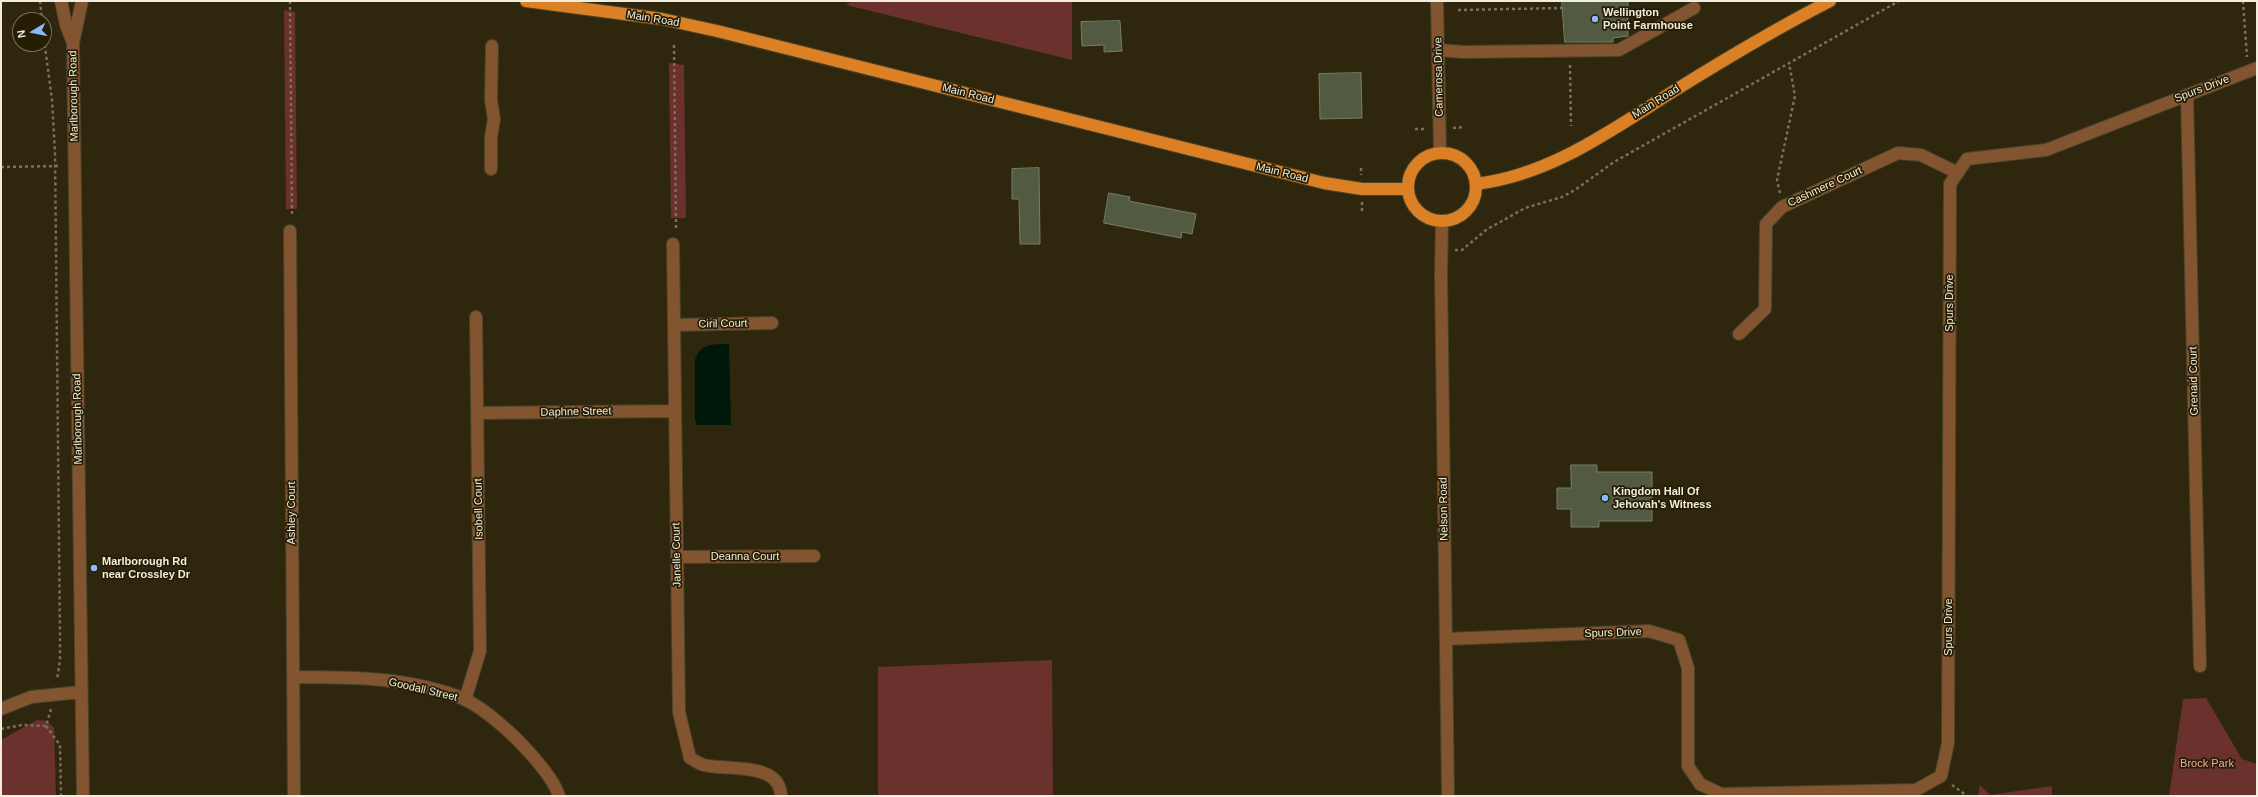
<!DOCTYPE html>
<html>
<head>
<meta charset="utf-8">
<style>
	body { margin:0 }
	#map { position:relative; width:2258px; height:797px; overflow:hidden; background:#2f270d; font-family:Arial,sans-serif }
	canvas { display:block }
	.frame { position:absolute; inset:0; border:2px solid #f2edde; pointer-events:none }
	.north { position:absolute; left:12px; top:12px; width:40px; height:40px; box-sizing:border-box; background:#251d04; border:1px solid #77705b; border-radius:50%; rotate:260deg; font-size:11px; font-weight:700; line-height:16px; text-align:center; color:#f2edde }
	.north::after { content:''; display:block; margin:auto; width:14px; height:18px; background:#88bafc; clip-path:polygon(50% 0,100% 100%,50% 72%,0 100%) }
</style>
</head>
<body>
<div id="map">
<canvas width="2258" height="797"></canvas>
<div class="frame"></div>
<div class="north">N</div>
</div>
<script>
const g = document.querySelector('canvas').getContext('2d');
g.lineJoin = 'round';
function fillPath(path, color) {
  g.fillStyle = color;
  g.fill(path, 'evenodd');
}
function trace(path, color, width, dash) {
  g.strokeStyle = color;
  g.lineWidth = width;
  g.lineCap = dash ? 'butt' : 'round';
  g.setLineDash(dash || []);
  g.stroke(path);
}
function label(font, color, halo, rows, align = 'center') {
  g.font = font + ' Arial,sans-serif';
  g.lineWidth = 3.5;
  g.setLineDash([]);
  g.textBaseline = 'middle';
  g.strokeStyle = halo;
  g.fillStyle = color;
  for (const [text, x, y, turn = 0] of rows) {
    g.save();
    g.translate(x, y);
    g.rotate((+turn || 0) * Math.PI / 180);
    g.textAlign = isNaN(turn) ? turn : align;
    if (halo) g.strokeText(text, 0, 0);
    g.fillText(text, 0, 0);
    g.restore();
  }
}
fillPath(new Path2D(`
	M852,1H1072V60L846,5Z
	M284,10L295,12L297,209H286Z
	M669,63L684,65L686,218H671Z
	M1052,660L1053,796H878V667Z
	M2206,698L2242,759L2257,764V796H2169L2183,699Z
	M37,720L47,721L54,728L56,796H1V740Z
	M1980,785L1990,795L2052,786V796H1978Z`), '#6a312d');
fillPath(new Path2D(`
	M729,344L731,425H697L695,419V360C700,343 714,344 729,344Z`), '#00180a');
const building = new Path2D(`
	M1562,1H1628V36L1613,38V42H1565Z
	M1120,21L1122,51L1104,52V45L1082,46L1081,22Z
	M1361,73L1362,118L1320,119L1319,74Z
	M1039,168L1040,244H1020L1019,199H1012V169Z
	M1109,193L1130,197L1129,201L1196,214L1192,234L1182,232L1181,238L1104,223Z
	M1571,465H1597V472H1652V521H1599V527H1571V509H1557V488H1571Z`);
fillPath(building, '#525b42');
trace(building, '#757f64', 1);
const minor = new Path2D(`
	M61,1L66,25L73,43
	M82,1L73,43L83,796
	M1437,1L1440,153
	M1438,50L1464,52L1619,50L1694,8
	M2187,95L2200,666
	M491,169V137L494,119L491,100L492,46
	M1442,221L1441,274L1448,796
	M290,231L294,796
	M673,244L679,712L690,758C694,760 699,764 704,765C726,771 780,761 781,796
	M674,325L772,323
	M1739,334L1765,309L1766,224L1782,207L1898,153L1921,155L1958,173
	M477,413L675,411
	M677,557L814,556
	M1446,639L1649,631L1679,640L1688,668V766L1700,784L1721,794L1916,790L1941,776L1948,743L1950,184L1967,159L2046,150L2257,68
	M293,677C350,677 411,677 464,699C484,708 514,735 528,751C539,763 554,780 559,796
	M465,700L480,651L476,317
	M1,709L31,697L81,692`);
const major = new Path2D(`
	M526,1L662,19L717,31L1324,183L1362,189H1408
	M1408 187a34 34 0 1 1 68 0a34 34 0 1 1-68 0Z
	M1476,184C1552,175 1614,128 1677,89C1727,58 1777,28 1830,1`);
trace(minor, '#4a432a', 14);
trace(major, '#4a432a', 14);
trace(new Path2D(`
	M40,1L42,20
	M290,1L292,216
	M2243,1L2247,57
	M1458,10L1563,8
	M44,39L52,100L55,153L60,640V660L57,680
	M674,45L676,230
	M1570,65L1571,126
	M1453,128L1465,127
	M1415,129H1426
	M1,167L60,166
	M1361,168V175
	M1780,193L1777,180L1795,96L1789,63
	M1362,202V212
	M1455,250H1462L1486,230L1525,208L1562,197L1575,190L1614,162L1899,1
	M46,726L60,745L61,796
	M1,729L22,725L46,726L51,709
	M1952,785L1967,796`), '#78715b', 2.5, [3, 3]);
trace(minor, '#825530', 12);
trace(major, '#dc8026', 12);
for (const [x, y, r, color] of [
	[1595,19,4,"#88bafc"],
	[1605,498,4,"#88bafc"],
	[94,568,4,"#88bafc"]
]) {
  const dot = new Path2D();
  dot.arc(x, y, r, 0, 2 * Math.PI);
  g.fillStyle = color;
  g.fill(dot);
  trace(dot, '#251d04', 1.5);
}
label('bold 11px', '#f2edde', '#251d04', [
	["Wellington",1603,13],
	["Point Farmhouse",1603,26],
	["Kingdom Hall Of",1613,492],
	["Jehovah's Witness",1613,505],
	["Marlborough Rd",102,562],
	["near Crossley Dr",102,575]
], 'left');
label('11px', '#f2edde', '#251d04', [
	["Main Road",653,19,9],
	["Camerosa Drive",1439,77,-91],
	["Spurs Drive",2202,89,-21],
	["Main Road",968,94,14],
	["Marlborough Road",74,96,-91],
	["Main Road",1656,102,-32],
	["Main Road",1282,173,14],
	["Cashmere Court",1825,187,-25],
	["Spurs Drive",1950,303,-90],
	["Ciril Court",723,324,-1],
	["Grenaid Court",2194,381,-91],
	["Daphne Street",576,412,-1],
	["Marlborough Road",78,419,-91],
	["Isobell Court",479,509,-91],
	["Nelson Road",1444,509,-91],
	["Ashley Court",292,513,-90],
	["Janelle Court",677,555,-91],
	["Deanna Court",745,557],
	["Spurs Drive",1949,627,-90],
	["Spurs Drive",1613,633,-2],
	["Goodall Street",423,690,13]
]);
label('11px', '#f4aba3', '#251d04', [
	["Brock Park",2207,764]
]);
</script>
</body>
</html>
